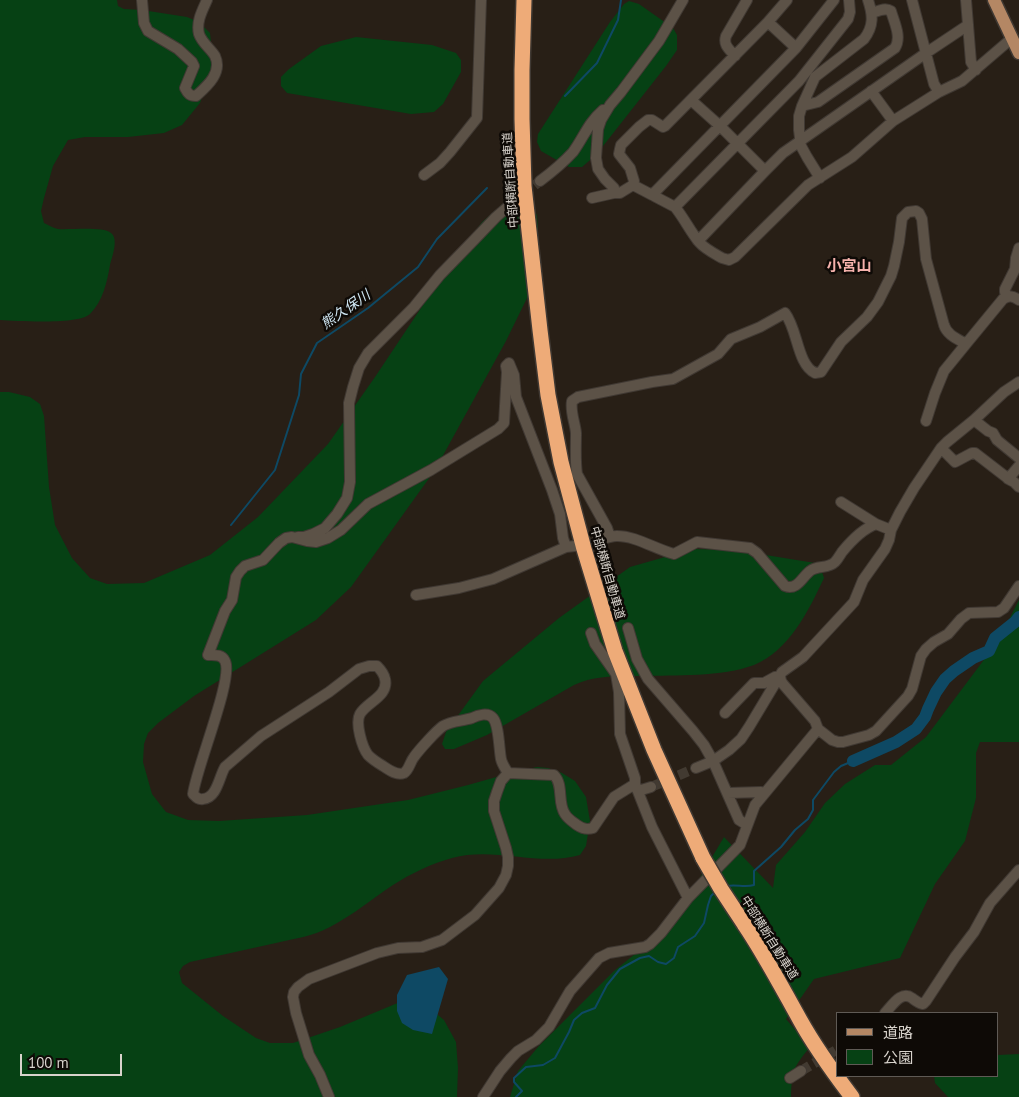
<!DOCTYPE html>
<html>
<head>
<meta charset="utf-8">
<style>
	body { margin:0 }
	#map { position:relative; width:1019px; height:1097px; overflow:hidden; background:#281f16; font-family:"PT Sans","Noto Sans JP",sans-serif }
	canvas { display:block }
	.legend { position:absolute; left:836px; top:1012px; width:162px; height:65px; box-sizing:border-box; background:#0e0a06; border:1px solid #5f5a55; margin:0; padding:6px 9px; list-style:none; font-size:15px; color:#d8d3cc }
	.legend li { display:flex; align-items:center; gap:10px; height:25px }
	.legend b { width:25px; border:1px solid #5f5a55 }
	.scale { position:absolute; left:20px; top:1054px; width:102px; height:22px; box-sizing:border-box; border:2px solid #d8d3cc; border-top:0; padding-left:6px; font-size:15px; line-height:18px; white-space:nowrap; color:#d8d3cc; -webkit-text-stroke:4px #0e0a06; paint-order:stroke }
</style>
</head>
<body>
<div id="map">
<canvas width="1019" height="1097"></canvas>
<ul class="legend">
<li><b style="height:6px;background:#b48764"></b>道路</li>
<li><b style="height:14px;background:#064114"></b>公園</li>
</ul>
<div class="scale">100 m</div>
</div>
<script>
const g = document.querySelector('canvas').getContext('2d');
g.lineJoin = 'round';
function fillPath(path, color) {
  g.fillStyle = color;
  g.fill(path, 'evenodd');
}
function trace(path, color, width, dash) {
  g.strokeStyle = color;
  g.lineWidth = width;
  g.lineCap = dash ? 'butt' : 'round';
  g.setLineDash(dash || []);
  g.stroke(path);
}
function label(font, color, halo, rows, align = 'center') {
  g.font = font + ' "PT Sans","Noto Sans JP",sans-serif';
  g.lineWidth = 5;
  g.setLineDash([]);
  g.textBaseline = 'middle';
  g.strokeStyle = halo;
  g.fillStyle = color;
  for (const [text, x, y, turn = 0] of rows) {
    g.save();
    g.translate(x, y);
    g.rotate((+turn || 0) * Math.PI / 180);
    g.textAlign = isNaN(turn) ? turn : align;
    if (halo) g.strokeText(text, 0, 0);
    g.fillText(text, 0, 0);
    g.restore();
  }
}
fillPath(new Path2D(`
	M0,0H117L118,6L124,9L142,10L187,17L199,22L210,33L212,51L211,74L200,103L182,125L164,133L128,137H85L68,140L53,166L44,198L41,211L44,223C49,225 53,228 58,229C70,230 103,226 111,233C119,239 112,257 110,265C107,282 103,301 90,314C78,325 18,321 0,320Z
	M629,1L639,4L673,28L677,35V50L666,66L596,155L582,167H569L541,151L537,142L538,134L610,22L624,4Z
	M356,37L432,45L456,53L461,60V72L443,104L434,112L411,114L287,93L281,86V77L289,69L321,46Z
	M514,197L525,198L530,202L537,215L538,228L537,257L528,296L506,341L435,470L351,587L316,620L194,696L158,723L148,733L144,744L143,762L152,794L166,812L188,820L219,821L307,815L408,800L468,785L507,774L537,767L548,768L562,773L575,781L586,797L590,821L586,846L580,855C538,867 494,846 452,858C433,863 410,874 393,885C372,899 353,915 330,927C314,936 293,939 276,943C247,949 219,956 190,962L183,966L179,972L182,983L223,1016L256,1038L270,1043H293L340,1027L400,1002L432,1010L444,1020L456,1042L458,1068L457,1097H0V392H9L30,397L40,404L44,416L49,487L55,525L72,558L90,578L107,584L144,583L210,555L258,517L328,444L375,377L433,290L482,222L506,201Z
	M693,549L735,550L815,563L821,569L824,578C809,610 789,651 754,665C722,677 675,675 641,676C617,676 596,675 574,685L487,735L454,749H445L442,744L446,732L483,681L559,618L630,567Z
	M1019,600V742H980L976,753V798L965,841L935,884L900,958L814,979L786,1019L810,1047C793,1068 792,1070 791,1097H510L518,1071L538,1047L614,971L656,937L699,879L724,837L773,888L776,865L805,832L825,803L845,784L875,765H891L926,737L998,641Z
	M1019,1054V1097H948L935,1083L934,1076H998V1055Z`), '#064114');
fillPath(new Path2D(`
	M439,967L448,979L432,1034L413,1030L402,1023L397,1011V995L407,975Z`), '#0e4964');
trace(new Path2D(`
	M565,96L597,63L618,20L621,0
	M231,525L275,470L299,395L301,374L317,343L368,308L418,267L437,239L487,188
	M727,886C737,884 744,888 754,885V871L781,847L795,830L808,819L813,810V800L834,772L841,766L853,761
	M516,1097L522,1091L514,1082V1078L526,1067L543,1065L555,1058L569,1032L574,1020L582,1013L595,1008L607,985L620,969L640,958L649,956L658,962L666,964L674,958L678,947L695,936L704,923L708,905L711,896L716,891`), '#0e4964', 2);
trace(new Path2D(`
	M853,761L896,742L916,729L925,717L928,709L936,692L945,679L954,671L973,658L989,651L995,638L1015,622L1019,617`), '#0e4964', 12);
trace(new Path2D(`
	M511,204L540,181
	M651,787L696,768
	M801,1071L838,1049`), '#423a31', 10, [10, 5]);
const minor = new Path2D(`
	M142,0L144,23L148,31L178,49L192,62L194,66L185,88C188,94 190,96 196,96C206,87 223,73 215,56C211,49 202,43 199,34C196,22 202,11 207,0
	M912,0L934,84L939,92
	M966,0L971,62L976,70
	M768,22L796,48
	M735,56C729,49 723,45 726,36L747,0
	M871,91L893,121
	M691,100L720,126L765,171
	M802,106L818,102L895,48C902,37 894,22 891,11C885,7 878,11 872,13
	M424,175L440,163L450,152L477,118L481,0
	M820,178L807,157L801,146L799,130V116L802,106L815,77L864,39C874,26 873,15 868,0
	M540,181C552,172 563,163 573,152C584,137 588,123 603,110
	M633,185L675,207C684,218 690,231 699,242C705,249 715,254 722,258L729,260L735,257L808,185L852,157L893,121L939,92L962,81L1011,39
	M633,185L634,181L630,168L619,154L620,149L621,145L639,127L648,120H652L663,127L665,126L768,22L787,0
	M614,193V188L605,179L598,169L596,158L597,144L598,129L601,120L610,105L621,92L659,41L683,0
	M652,195L796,48L834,0
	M592,198L614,193H620L633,185
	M675,207L799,81L848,19L850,12L849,0
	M698,241L765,171L783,153L926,53L968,25
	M1007,296L1005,292V289L1015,269L1016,258L1019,248
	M974,420L988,431L993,433L997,440L1019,458
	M926,421L935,393L944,371L966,344
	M941,448L955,462L972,453H975L1010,480L1014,482L1019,487
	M1008,479L1019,466
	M841,502L876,524
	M298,537H304L313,534L325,528L337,514L347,498L350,482L349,403L353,387L359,368L368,353L414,307L440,275L474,240L496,217L511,204
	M610,537L607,528L577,474C575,460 576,447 576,433C575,422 570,412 572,401L578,397L652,382L673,379L718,354L731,339L760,327L785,313C798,330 797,364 815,373L821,372L841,342L867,317L878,302L891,276L894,266L899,242L902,218L908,212L916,211L919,213L922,219L926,259L944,325C947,335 958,339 966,344L1003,299C1009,295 1013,296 1019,300
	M597,541C603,539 610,536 617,536C636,536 655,549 674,554L697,542L750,548L757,553L785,586C797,591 802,577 810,571C817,565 828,569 835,562C838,559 840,555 842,552C851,541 862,529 876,524L891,530
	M566,547L563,538L560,514L552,490L516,397L514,375L509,363L506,366L507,372L504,423L498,429L431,470L368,504L341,530L328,538L316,542L307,541L292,537L286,538L279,543L263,560L245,566L240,571L236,577L232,600L225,611L208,655C214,655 222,654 225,661C234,678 196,768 193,794C196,797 198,800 203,799C217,798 219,777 225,767L261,736L329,692L359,669L369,666H377C381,670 384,674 385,679C389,696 367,702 360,714C355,723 362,747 368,755C372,759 378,763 383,766C389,770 397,776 404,773C409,770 410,762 414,757C419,750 436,731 443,726C451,721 463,721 472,718C478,715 488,712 493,718C499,725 499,749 501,759C502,764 505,768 508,773L554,775C564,785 557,803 565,814C568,819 573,822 577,825C583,829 587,830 593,828L614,797L635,784L652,827L688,898
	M416,595L459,588L493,579L566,547L575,546
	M628,628L637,659L648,679L693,731L704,745L713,761L729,750L741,739L749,727L782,672L803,657L854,602L863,580L885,549L889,540L891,530L900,512L914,488L941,448L947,442L974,420L1004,392L1019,382
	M591,633L595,644L616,674L619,692L620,734L635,778V784
	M780,676L781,681L783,684L815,721L818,729L832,740L838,742H843L869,735L876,731L908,696L912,689L921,656L926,649L934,642L948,634L961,619L969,613L998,612L1004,608L1019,586
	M725,713L754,683H764L775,677L780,676
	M696,768L713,761L739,820L747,825
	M638,791L651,787
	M728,793L761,792L764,794
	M885,1013C892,1006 901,990 912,998C916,1001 918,1003 923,1004L926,1001L955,957L974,932L990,903L1019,870
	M790,1078L801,1071
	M329,1097L320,1075L309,1055L296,1013L293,997L294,992L298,987L309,979L377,953L398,948L422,947L442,940L475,915L499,888L506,875L508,866V857L506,848L494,811V801L497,792L501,781L508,773
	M483,1097L500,1071L511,1058L518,1051L536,1040L549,1027L570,991L599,958L609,953L645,947L650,944L661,933L688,898L740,845L755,805L818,729`);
const major = new Path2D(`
	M994,0L1019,53`);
const highway = new Path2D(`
	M524,0L522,70V119L524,186L540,330L548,395L561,462L584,549L615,651L654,750L703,858
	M744,924C765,955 782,988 800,1020C815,1047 833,1072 852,1097`);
trace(minor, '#403933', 12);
trace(major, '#403933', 15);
trace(highway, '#403933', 18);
trace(minor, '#5c5247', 10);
trace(major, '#b48764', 12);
trace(highway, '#eeab78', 15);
const highwayBridge = new Path2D(`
	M703,858L721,889L744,924`);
trace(highwayBridge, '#403933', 18, []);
trace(highwayBridge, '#eeab78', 15);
label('12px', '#d8d3cc', '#0e0a06', [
	["中部横断自動車道",511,180,-94],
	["中部横断自動車道",607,573,74],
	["中部横断自動車道",769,938,58]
]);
label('italic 14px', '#d1e8f5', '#0e0a06', [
	["熊久保川",346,310,-35]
]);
label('bold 15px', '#f4b1ab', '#0e0a06', [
	["小宮山",849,267]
]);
</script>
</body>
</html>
